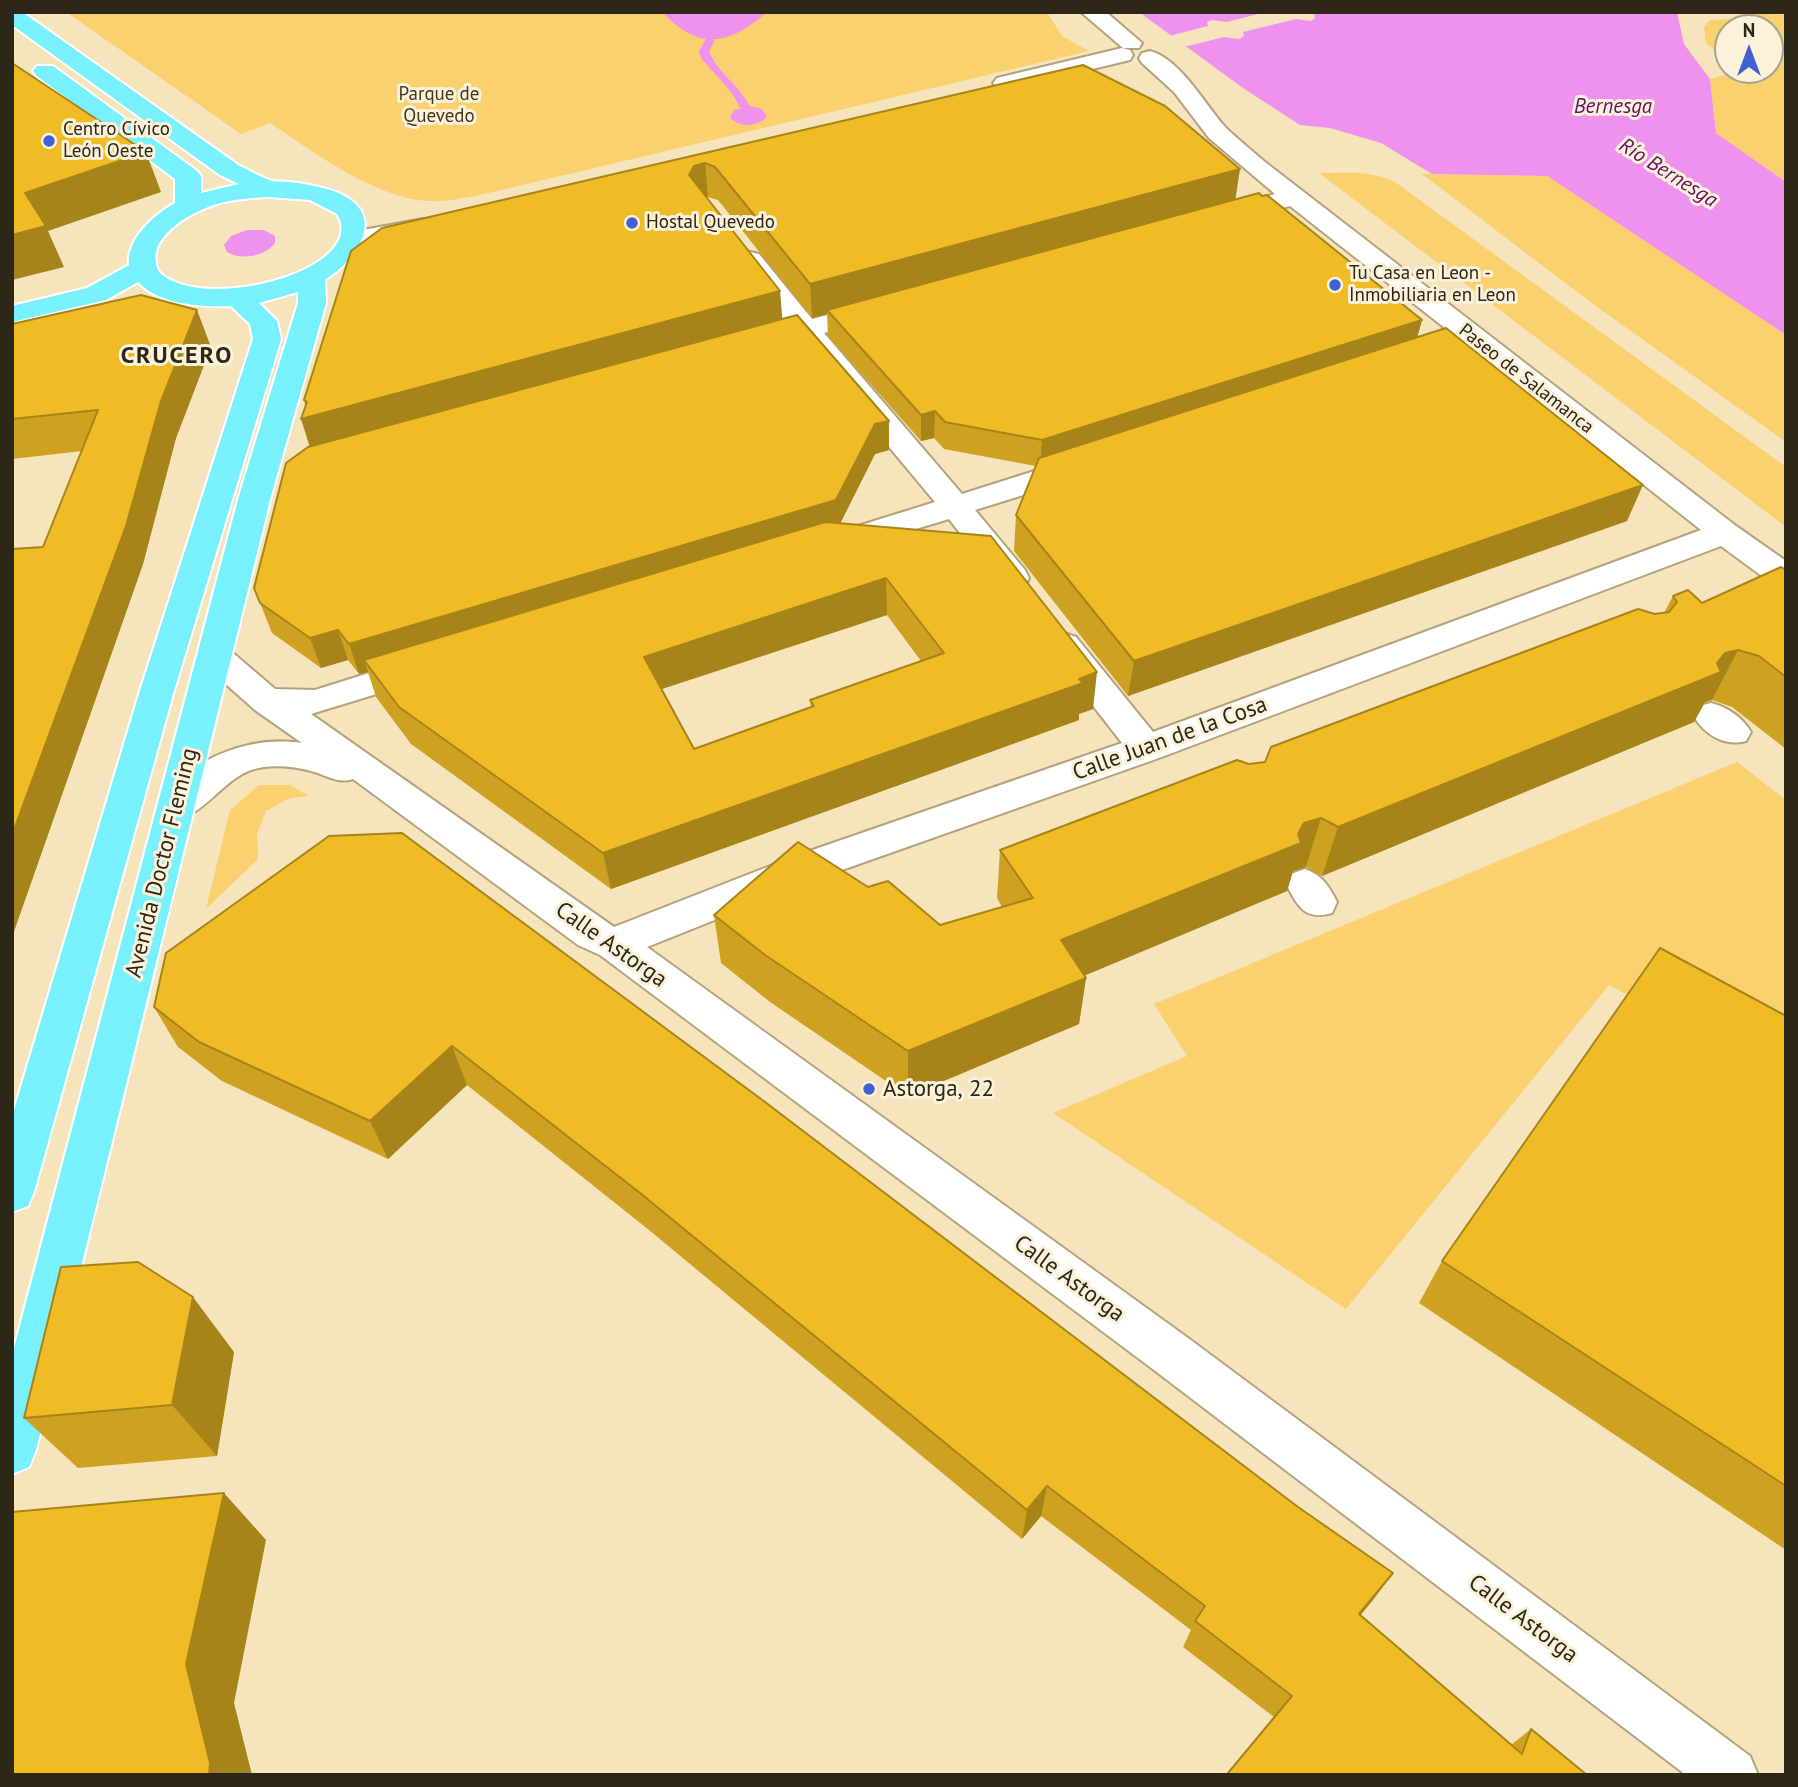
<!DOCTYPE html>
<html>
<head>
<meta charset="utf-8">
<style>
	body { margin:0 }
	#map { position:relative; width:1798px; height:1787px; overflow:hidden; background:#f5e4bc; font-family:"PT Sans",sans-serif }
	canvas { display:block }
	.frame { position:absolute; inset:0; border:14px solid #2d2718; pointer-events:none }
	.north { position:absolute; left:1714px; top:14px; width:70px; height:70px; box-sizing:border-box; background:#fcf2da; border:2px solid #a9a18c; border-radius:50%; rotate:0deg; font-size:19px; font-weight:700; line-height:28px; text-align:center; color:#2d2718 }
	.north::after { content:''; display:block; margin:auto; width:24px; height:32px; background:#3f61d3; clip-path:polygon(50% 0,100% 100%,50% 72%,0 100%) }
</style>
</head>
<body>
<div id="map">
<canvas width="1798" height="1787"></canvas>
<div class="frame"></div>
<div class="north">N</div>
</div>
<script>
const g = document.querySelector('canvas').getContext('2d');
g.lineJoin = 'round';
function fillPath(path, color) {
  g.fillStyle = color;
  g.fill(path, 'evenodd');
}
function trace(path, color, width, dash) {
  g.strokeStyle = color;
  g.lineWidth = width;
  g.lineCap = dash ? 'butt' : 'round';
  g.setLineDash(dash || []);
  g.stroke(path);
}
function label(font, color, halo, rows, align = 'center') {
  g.font = font + ' "PT Sans",sans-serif';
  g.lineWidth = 6;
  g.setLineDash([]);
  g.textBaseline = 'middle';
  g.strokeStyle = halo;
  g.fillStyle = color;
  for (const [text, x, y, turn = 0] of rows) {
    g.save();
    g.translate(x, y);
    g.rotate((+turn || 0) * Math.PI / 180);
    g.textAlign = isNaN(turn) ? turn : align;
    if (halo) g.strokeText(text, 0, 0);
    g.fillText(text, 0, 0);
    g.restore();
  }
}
fillPath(new Path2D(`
	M66,12H1047L1062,36L1089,51L480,195C463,198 447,202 430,201C378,200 312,151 270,123L241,134Z
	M1733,12L1786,15V182L1716,133L1710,79L1742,70H1770V28H1728V61L1706,43L1704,27L1710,20L1750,18Z
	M1319,173C1345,173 1371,170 1395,182L1786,467V527Z
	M1422,174L1547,176L1786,335V442L1593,304Z
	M1737,762L1786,800V1083L1609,985L1346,1309L1053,1113L1187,1056L1154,1004Z
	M259,785H290L309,796L290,798L266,811L257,834L258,859L206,909L230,810Z`), '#fad16f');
fillPath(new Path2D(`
	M662,12H767C728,46 699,51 662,12Z
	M1139,12H1677L1684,44L1710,79L1716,133L1786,182V335L1547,176L1432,174L1381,143L1330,128L1300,125L1243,88Z
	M751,106L762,109L767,117C756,127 741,128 730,118L734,110Z
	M247,230H264L275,236V243C265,256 242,261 227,252L224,245L231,236Z`), '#ee92ed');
fillPath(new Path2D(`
	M1266,12H1324L1314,15L1315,18L1311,21L1296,19L1243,32L1244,36L1239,39L1224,37L1184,47L1185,50L1163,34L1169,36L1208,26L1207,22L1212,20L1227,22Z`), '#f5e4bc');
fillPath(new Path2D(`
	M710,38L715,41L709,51C717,73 740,85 750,107L749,109H741L732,93L701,58L699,51L706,39Z`), '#ee92ed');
const minor = new Path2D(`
	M1081,12H1106L1142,43L1139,48H1123Z
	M1122,48L1130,50L1133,55L1130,60L1005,90L997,88L993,83L997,78Z
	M1150,51C1181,59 1206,107 1227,129C1239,140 1252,151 1265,162L1736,526L1786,561V588L1774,585L1721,546L1159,758L825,876L647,947L1188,1338L1750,1756L1758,1775H1686L1154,1370L600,955L578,945L353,779C337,784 327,775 311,771C293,766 270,764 251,770C219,781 198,827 164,817L159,807C185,759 249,735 302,743L255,710L202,663L197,655L202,647L214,643L226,647L275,689L315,690L420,657L432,661L437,669L432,677L311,714L614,927L798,855L1122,743L1052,653L1047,645L1052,637L1064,633L1076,637L1153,732L1701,530L1472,349L1413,368L1403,365L1399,359L1403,353L1455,336L1290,206L1224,224L1215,221L1211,216L1215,211L1275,194L1209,138L1174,92L1142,63L1139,58L1142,53Z
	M423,219L432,221L436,227L432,233L352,248L343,246L339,240L343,234L352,232Z
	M750,252L759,254L812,319L878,302L888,304L892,310L888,316L824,333L962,494L1069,460L1080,458L1091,460L1095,467L1091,474L975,510L1025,570L1029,578L1025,586L1013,589L1001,586L949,519L840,552L829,549L824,542L829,535L935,502L800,340L758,351L748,349L744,343L748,337L788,326L737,260L741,254Z
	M1711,703C1727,707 1742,717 1751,732L1746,741C1724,747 1704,734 1693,715L1699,706Z
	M1305,869C1322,875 1329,886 1337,902L1332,913C1304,921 1298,906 1286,884L1291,874Z`);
const major = new Path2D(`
	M12,12H22L238,165C249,170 260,177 272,181C277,182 283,181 288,182C302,183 317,186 330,190C389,209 363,255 325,280L326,303L271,496L36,1450L29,1467L12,1474V1356L239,496L298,303V292L259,303L277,321L281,339L173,694L34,1192L28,1206L12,1212V1117L139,694L253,339L250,324L231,306C202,307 159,305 138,282L106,300L12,322V306L87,288L129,265C126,239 155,214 175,203V179L37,76L33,71L37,66H53L197,171L201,176V193L239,184L220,175L12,25ZM269,197L310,200L337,214C371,269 204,315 159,272C142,237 193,211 220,203C236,199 253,198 269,197Z`);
trace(minor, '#b3a27c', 4);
trace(major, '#fff', 4);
fillPath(minor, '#fff');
fillPath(major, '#79f0fd');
fillPath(new Path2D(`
	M1083,65L1235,199L1422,320L1417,337L1627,521L1128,696L1014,551L1016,515L1036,466L944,449L934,438L921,441L828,336L827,314L812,318L718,200L708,197H706L782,319L889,421V450L875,454L840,523L1093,709L1079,714V720L611,889L411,744L376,697L368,672L359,674L348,660L321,668L272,633L260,603L310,447L305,405L304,400L351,251ZM887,615L921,661L810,700L811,707L694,749L661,689Z
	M12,324L211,347L176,438L143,564L12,937V549L43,547L82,451L12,459Z
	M1786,570V749L1732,707L1712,700L1705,702L1694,722L1322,876L1306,867L1293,871L1287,891L1084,975L1086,978L1079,1024L908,1096L770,1002L721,963L714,915L868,887L940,925L1002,907L997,898L1000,850L1249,764L1265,762L1655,614L1664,613L1673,596L1702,603Z
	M329,836L1393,1573L1360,1615L1511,1745L1531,1729L1587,1775H1226L1274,1717L1183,1647L1191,1630L1041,1516L1022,1539L649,1230L467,1085L388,1159L222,1081L178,1047L154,1007Z
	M1786,1016V1550L1419,1303L1442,1261Z
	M234,1352L217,1456L78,1468L24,1418Z`), '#cea220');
fillPath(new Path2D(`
	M146,152L161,192L48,231L64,267L12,280V235L25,193Z
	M705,163L708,197L697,200L689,175L694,166Z
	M1240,169L1235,202L827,310V314L812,318L810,284Z
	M780,291L783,326L312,454L301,419Z
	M197,310L211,347L176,438L143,564L12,937V835L161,401Z
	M1422,320L1415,346L1040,467L1042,440Z
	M935,411L934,438L921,441V415Z
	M889,421V450L875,454L837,530L364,660L368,672L359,674L349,644L875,424Z
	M1643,485L1627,521L1128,696L1134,661Z
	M886,578L887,615L650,693L644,657Z
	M338,630L348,660L321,668L310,638Z
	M1738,650L1712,700L1705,702L1694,722L1322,876L1338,827L1717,663L1725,653Z
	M1097,672L1093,709L1079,714V720L611,889L603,853Z
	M1321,818L1306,867L1293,871L1287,891L1055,988L1061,940L1298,834L1304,823Z
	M1086,978L1079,1024L908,1096V1051Z
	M452,1046L467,1085L388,1159L370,1121Z
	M193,1297L234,1352L217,1456L172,1405Z
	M1047,1486L1041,1516L1022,1539L1027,1510Z
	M224,1493L266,1540L234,1703L252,1775H209L186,1664Z
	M1393,1573L1373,1600L1340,1640L1359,1614Z`), '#a7841a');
const building = new Path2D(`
	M12,63L146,152L25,193L46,226L12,235Z
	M1083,65L1165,106L1240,169L810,284L715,167L705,163L694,166L689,175L780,291L301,419L307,402L304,400L351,251L382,228Z
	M1259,193L1262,196L1267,195L1422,320L1042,440L945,422L935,411L921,415L827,310Z
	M141,295L197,310L161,401L126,526L12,835V549L43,547L98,410L12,419V324Z
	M797,315L889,421L875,424L836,500L349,644L338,630L310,638L260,603L254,588L286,463L308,447Z
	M1446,328L1643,485L1134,661L1016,515L1039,458Z
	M825,522L991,536L1097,672L1079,679L1083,683L603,853L399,707L364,660ZM886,578L944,653L810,700L814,706L694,749L644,657Z
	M1781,567L1786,570V677L1759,656L1738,650L1725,653L1717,663L1721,672L1338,827L1321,818L1304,823L1298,834L1301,843L1061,940L1086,978L908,1051L765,955L714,915L798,842L868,887L888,881L940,925L1033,898L1000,850L1237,760L1249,764L1265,762L1271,747L1638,609L1655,614L1669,612L1677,602L1673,596L1688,590L1702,603Z
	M402,833L765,1102L1298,1507L1393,1573L1359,1614L1522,1754L1531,1729L1587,1775H1230L1228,1773L1292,1696L1195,1621L1205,1606L1047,1486L1027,1510L640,1193L452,1046L370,1121L199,1042L154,1007L166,953L329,836Z
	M1660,948L1786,1016V1486L1442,1261Z
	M138,1262L193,1297L172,1405L24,1418L61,1267Z
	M224,1493L186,1664L210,1763L209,1775H12V1512Z`);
fillPath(building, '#efbc25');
trace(building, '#a7841a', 2);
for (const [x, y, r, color] of [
	[49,141,7,"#3f61d3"],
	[632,223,7,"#3f61d3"],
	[1335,285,7,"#3f61d3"],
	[869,1089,7,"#3f61d3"]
]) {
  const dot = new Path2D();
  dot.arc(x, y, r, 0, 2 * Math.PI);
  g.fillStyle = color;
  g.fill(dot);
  trace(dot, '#fcf2da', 2.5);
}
label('19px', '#423822', '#fcf2da', [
	["Parque de",439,95],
	["Quevedo",439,117]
]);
label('19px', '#2d2718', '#fcf2da', [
	["Centro Cívico",63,130],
	["León Oeste",63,152],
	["Hostal Quevedo",646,223],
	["Tu Casa en Leon -",1349,274],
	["Inmobiliaria en Leon",1349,296]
], 'left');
label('19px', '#2d2718', '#fcf2da', [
	["Paseo de Salamanca",1526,379,38]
]);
label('italic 21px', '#630e64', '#fcf2da', [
	["Bernesga",1613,107],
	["Río Bernesga",1668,173,32]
]);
label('23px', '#2d2718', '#fcf2da', [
	["Calle Juan de la Cosa",1170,739,-20],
	["Avenida Doctor Fleming",162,863,-76],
	["Calle Astorga",611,945,35],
	["Calle Astorga",1069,1279,36],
	["Calle Astorga",1523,1619,37]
]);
label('23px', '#2d2718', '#fcf2da', [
	["Astorga, 22",883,1089]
], 'left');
g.letterSpacing = '2px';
label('bold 24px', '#2d2718', '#fcf2da', [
	["CRUCERO",177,356]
]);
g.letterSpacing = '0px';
</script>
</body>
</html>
